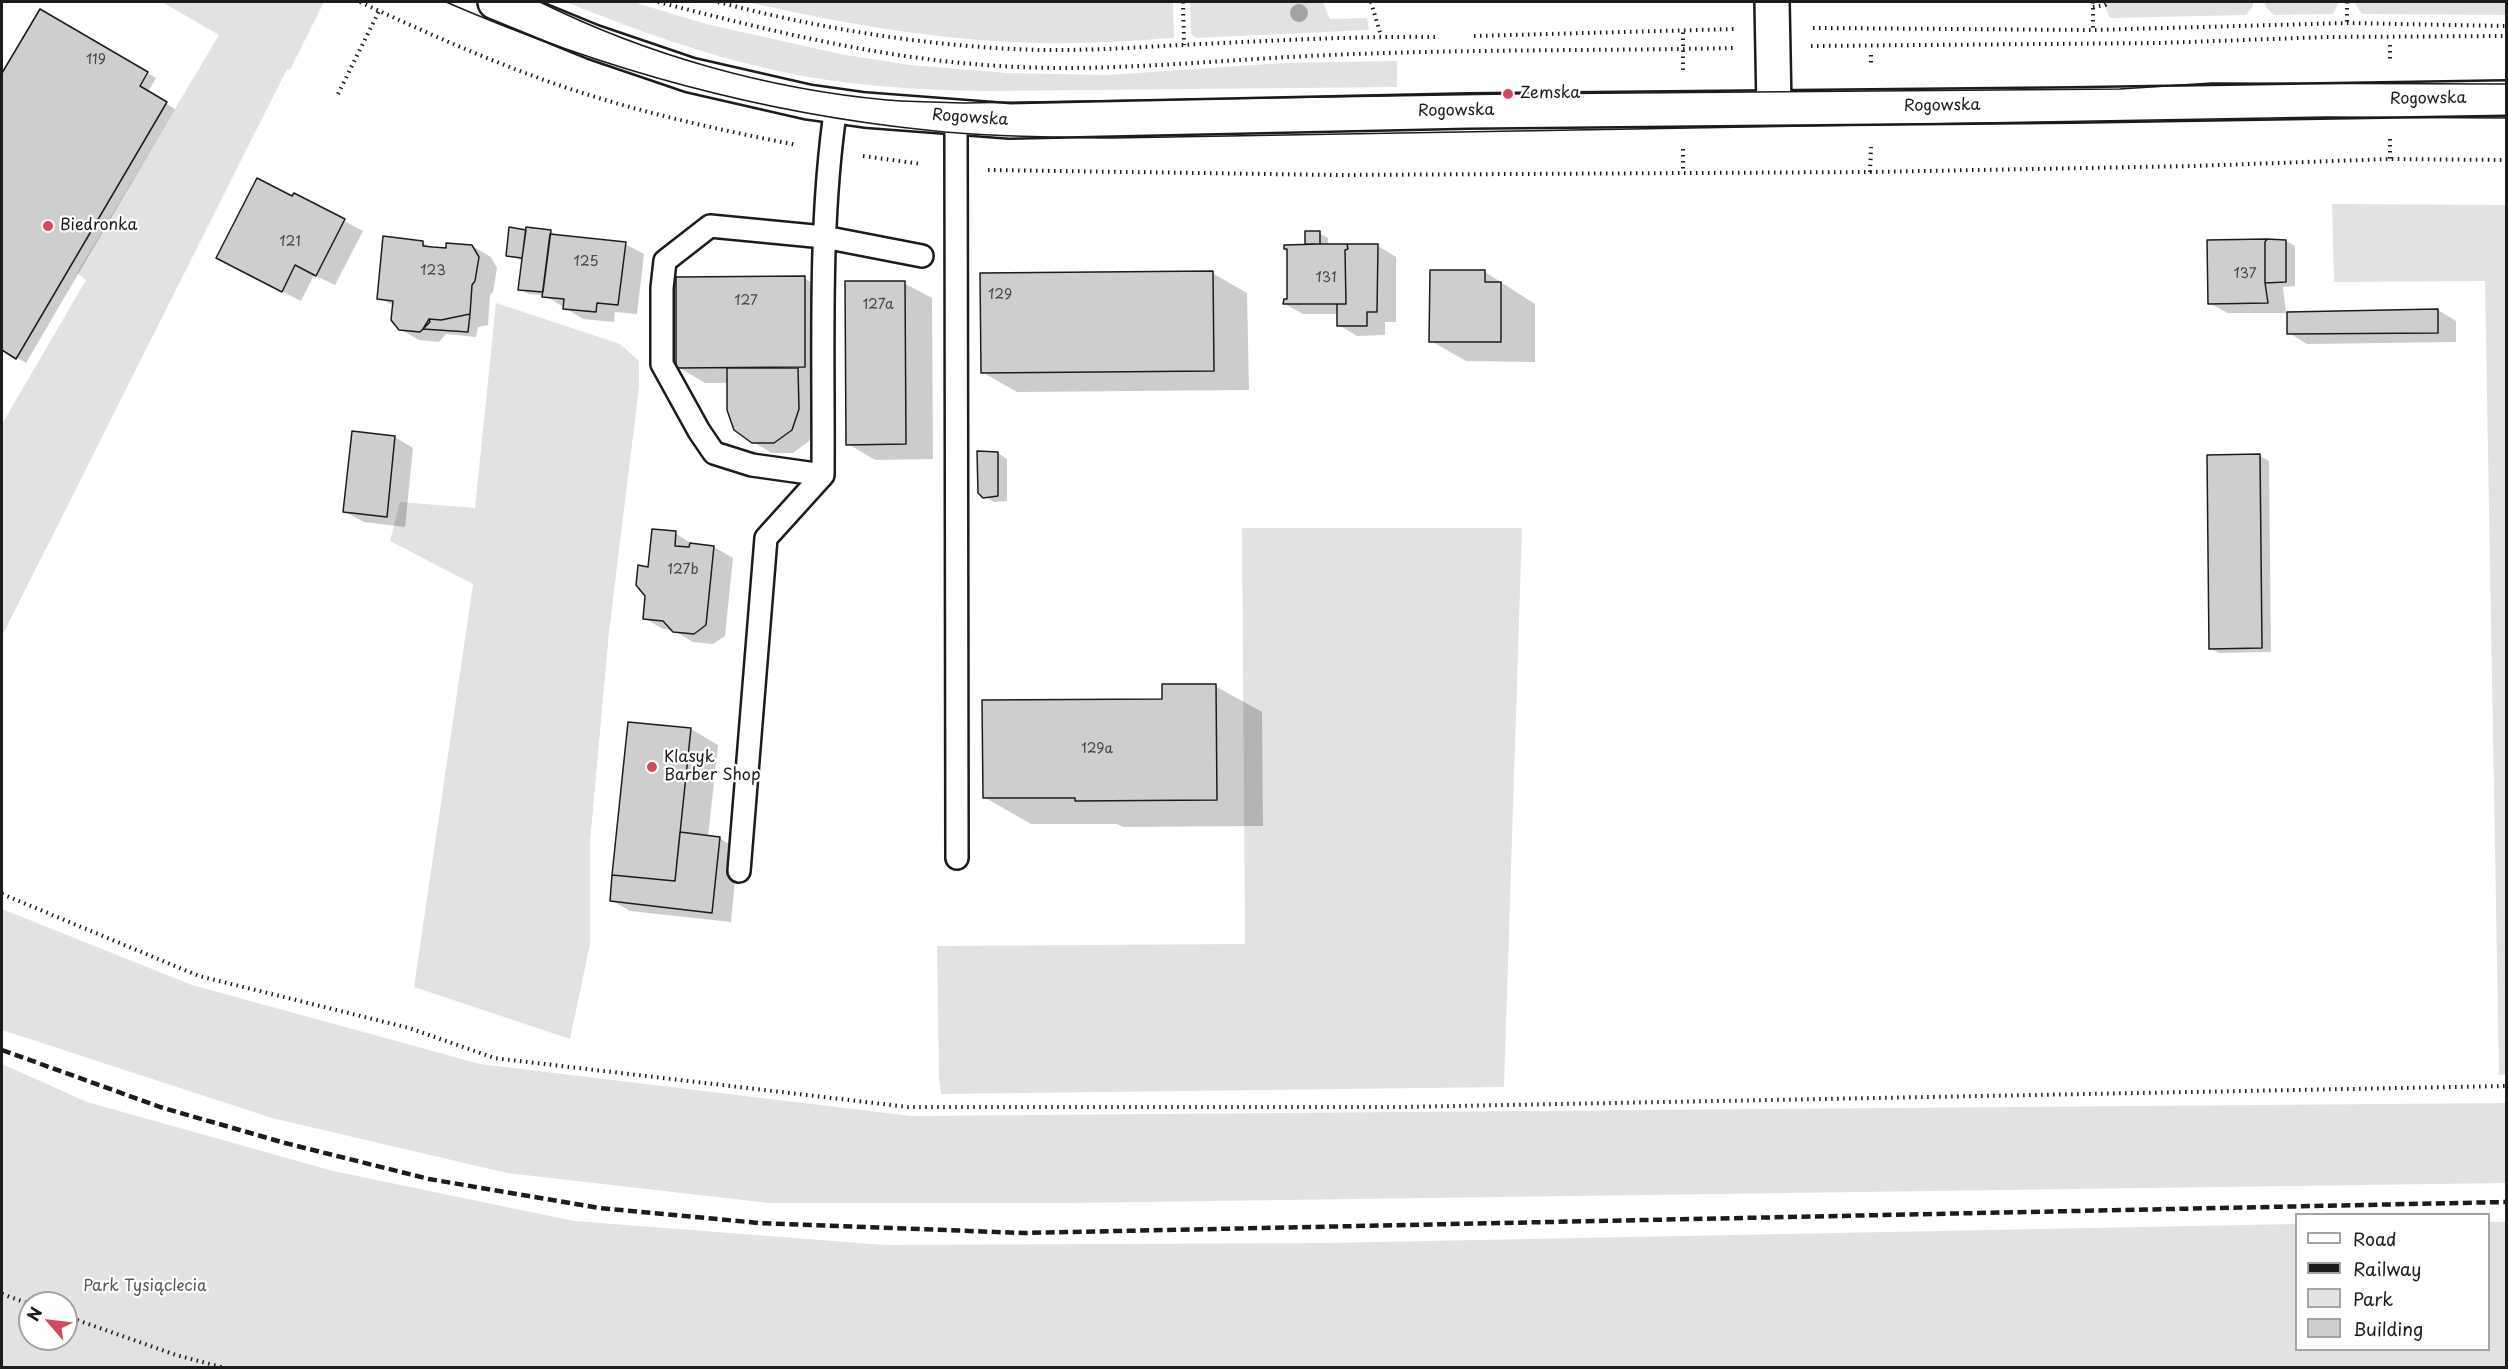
<!DOCTYPE html>
<html>
<head>
<meta charset="utf-8">
<style>
	body { margin:0 }
	#map { position:relative; width:2508px; height:1369px; overflow:hidden; background:#fff; font-family:"Playpen Sans",sans-serif }
	canvas { display:block }
	.frame { position:absolute; inset:0; border:3px solid #1c1c1c; pointer-events:none }
	.legend { position:absolute; left:2295px; top:1213px; width:195px; height:138px; box-sizing:border-box; background:#fff; border:2px solid #a4a4a4; margin:0; padding:8px 10px; list-style:none; font-size:18px; color:#1c1c1c }
	.legend li { display:flex; align-items:center; gap:12px; height:30px }
	.legend b { width:30px; border:2px solid #a4a4a4 }
	.north { position:absolute; left:18px; top:1291px; width:60px; height:60px; box-sizing:border-box; background:#fff; border:2px solid #a4a4a4; border-radius:50%; rotate:298deg; font-size:16px; font-weight:700; line-height:24px; text-align:center; color:#1c1c1c }
	.north::after { content:''; display:block; margin:auto; width:21px; height:27px; background:#d1495b; clip-path:polygon(50% 0,100% 100%,50% 72%,0 100%) }
</style>
</head>
<body>
<div id="map">
<canvas width="2508" height="1369"></canvas>
<div class="frame"></div>
<ul class="legend">
<li><b style="height:8px;background:#fff"></b>Road</li>
<li><b style="height:8px;background:#1c1c1c"></b>Railway</li>
<li><b style="height:16px;background:#e2e2e2"></b>Park</li>
<li><b style="height:16px;background:#cecece"></b>Building</li>
</ul>
<div class="north">N</div>
</div>
<script>
const g = document.querySelector('canvas').getContext('2d');
g.lineJoin = 'round';
function fillPath(path, color) {
  g.fillStyle = color;
  g.fill(path, 'evenodd');
}
function trace(path, color, width, dash) {
  g.strokeStyle = color;
  g.lineWidth = width;
  g.lineCap = dash ? 'butt' : 'round';
  g.setLineDash(dash || []);
  g.stroke(path);
}
function label(font, color, halo, rows, align = 'center') {
  g.font = font + ' "Playpen Sans",sans-serif';
  g.lineWidth = 4.5;
  g.setLineDash([]);
  g.textBaseline = 'middle';
  g.strokeStyle = halo;
  g.fillStyle = color;
  for (const [text, x, y, turn = 0] of rows) {
    g.save();
    g.translate(x, y);
    g.rotate((+turn || 0) * Math.PI / 180);
    g.textAlign = isNaN(turn) ? turn : align;
    if (halo) g.strokeText(text, 0, 0);
    g.fillText(text, 0, 0);
    g.restore();
  }
}
fillPath(new Path2D(`
	M162,2H324L290,70L287,69L2,636V424L86,280L77,273L219,35Z
	M566,2H633L706,24L840,54L910,65L1007,73L1107,75L1283,63L1397,61V87L986,91C917,90 846,86 778,71C705,55 635,30 566,2Z
	M747,2H1173L1174,38C1140,40 1107,43 1073,43C964,45 853,26 747,2Z
	M1190,2H1323L1330,19L1367,18L1369,30L1196,38L1191,34Z
	M2103,2H2253V6L2246,15L2110,18Z
	M2265,2H2339L2333,14L2274,15L2265,6Z
	M2354,2H2506V15L2362,14Z
	M2332,204L2506,205V1074L2499,1075L2485,281L2334,282Z
	M496,303L620,344L639,361V387L609,632L590,842V944L570,1039L414,987L473,584L390,541L400,502L475,508Z
	M1242,528H1522L1504,1087L941,1094L939,1079L937,946L1245,944Z
	M2,909L192,985L480,1064L911,1116L2506,1103V1183L1068,1203H769L507,1173L272,1118L2,1030Z
	M2,1064L87,1102L333,1171L574,1221L885,1245L1324,1243L2296,1224V1350H2488L2489,1222H2506V1367H2ZM30,1303H66V1339H30Z`), '#e2e2e2');
fillPath(new Path2D(`
	M40,11L156,78L148,92L175,109L26,363L2,349V76Z
	M295,195L363,231L335,285L314,275L301,301L237,268Z
	M511,229L550,231L560,237L625,244L644,254L637,314L615,312L614,322L583,319L544,295L529,294L520,289L523,261L507,255Z
	M1319,233L1328,238V246H1378L1396,257V322H1385V335L1357,336L1339,325V314H1303L1285,304L1289,301L1311,246L1307,243Z
	M2286,241L2295,246V286L2283,287L2286,313H2228L2209,303Z
	M421,242L434,249L472,246L491,257L497,268L493,292L490,295L488,325L478,327L476,337L446,334L439,342L419,340L400,329L394,306L379,298Z
	M1485,272L1535,304V362L1466,361L1431,341Z
	M1212,273L1247,293L1249,390L1017,392L982,372Z
	M804,278L832,294L817,421L809,441L793,453H772L753,442L728,383H705L678,367Z
	M904,283L932,298L933,459L875,460L848,444Z
	M2438,310L2456,321V342L2307,344L2289,333Z
	M395,437L413,448L405,527L364,522L345,512Z
	M998,453L1007,459V501L994,502L984,496Z
	M2260,456L2269,461L2271,652L2219,653L2210,648Z
	M675,533L694,545L714,547L733,558L725,636L713,644L693,642L673,630L663,629L644,618L649,568Z
	M1215,686L1262,712L1263,826L1123,827L1117,824H1031L984,797L1163,700Z
	M691,729L718,745L708,837L719,838L738,849L731,922L630,911L611,900Z`), '#0003');
const building = new Path2D(`
	M40,9L148,72L140,86L167,102L16,359L2,350V73Z
	M257,178L292,196L294,193L345,219L316,276L295,265L282,292L216,258Z
	M509,227L526,230L522,258L506,256Z
	M526,227L551,230L543,292L518,290Z
	M1305,231H1320V244H1305Z
	M550,234L626,242L618,305L597,303L596,312L563,309L564,299L542,297Z
	M383,236L423,241V246L433,247L446,248V243L472,245L479,257L475,281L472,285L470,314L441,320L429,319L430,322L420,332L399,330L391,320L393,301L377,299Z
	M2267,239L2286,240V282L2265,283V242Z
	M2267,239L2265,242V283L2268,303L2208,304L2207,240Z
	M1320,244H1347L1348,249L1345,250L1346,304H1283L1284,299H1287V249H1284V245Z
	M1347,244H1378L1377,312H1367V326H1337V304H1346L1345,250L1348,249Z
	M1430,270H1485V282H1501V342H1429Z
	M1213,271L1214,371L981,373L980,273Z
	M805,276V367L676,368V277Z
	M845,281H905L906,444L846,445Z
	M2438,309V333L2287,334V312Z
	M470,314L468,332L423,329L429,319L441,320Z
	M727,368H798L799,409L792,430L774,443H752L734,430L727,410Z
	M352,431L395,436L387,517L343,512Z
	M977,451L998,452V496L983,498L978,493Z
	M2260,454L2262,648L2209,649L2207,455Z
	M652,529L676,531L675,546L689,547L690,543L714,546L706,625L694,634L673,632L663,621L643,619L645,596L636,585L638,565L648,567Z
	M1162,684H1216L1217,800L1075,801V798H983L982,700L1162,699Z
	M628,722L691,728L675,881L612,875Z
	M680,832L720,837L712,913L610,901L612,875L675,881Z`);
fillPath(building, '#cecece');
trace(building, '#1c1c1c', 1.5);
const lane = new Path2D(`
	M956,117L957,858
	M823,475L752,465L714,453L699,431L662,364V288L665,261L710,226L824,237L922,256
	M739,871L766,538L823,475C824,352 818,228 836,106`);
const street = new Path2D(`
	M1772,2L1774,107`);
const secondary = new Path2D(`
	M495,2L593,42L690,75L808,102L865,110L1010,121L1468,111L2073,105L2506,98`);
trace(lane, '#1c1c1c', 26);
trace(street, '#1c1c1c', 38);
trace(secondary, '#1c1c1c', 38);
trace(new Path2D(`
	M360,2C418,29 476,55 536,77C620,108 709,128 797,145
	M658,2C772,31 882,59 1000,66C1109,73 1223,59 1332,55C1466,49 1601,51 1735,48
	M718,2C814,27 913,44 1013,49C1069,52 1125,48 1181,45C1266,41 1351,36 1436,37
	M1183,2L1184,45
	M1371,2L1381,36
	M2093,2V30
	M2347,2V23
	M2093,7L2105,5L2108,2
	M1813,28L2093,30L2347,23L2506,26
	M1474,36L1734,29
	M2390,45V59
	M1811,46L2160,43L2327,37L2506,36
	M1871,55V67
	M1683,70V31
	M338,94L379,11
	M2390,139V159
	M1683,149V173
	M863,156L921,164
	M988,170L1337,175L1870,172L1871,147
	M1870,172L2193,166L2390,159L2506,160
	M2,894L199,976L409,1028L494,1058L908,1107H1402L2506,1086
	M2,1294L30,1304
	M66,1316L176,1355L225,1368`), '#1c1c1c', 4, [1.5, 4.5]);
trace(lane, '#fff', 21);
trace(street, '#fff', 33);
trace(secondary, '#fff', 33);
trace(new Path2D(`
	M446,2C598,68 760,113 926,130C988,137 1050,137 1112,138L2327,117L2506,118
	M540,2C647,55 768,89 887,100C913,102 939,102 965,103L1508,94L2120,89L2212,83L2506,84`), '#1c1c1c', 1.5);
trace(new Path2D(`
	M2,1050L160,1107L285,1143L429,1179L599,1208L759,1223L1023,1233L2506,1202`), '#1c1c1c', 4.5, [9, 4.5]);
g.fillStyle = '#a3a3a3';
for (const [x, y] of [
	[1299,13]
]) {
  g.beginPath();
  g.arc(x, y, 9, 0, 2 * Math.PI);
  g.fill();
}
for (const [x, y, r, color] of [
	[1508,94,6,"#d1495b"],
	[48,226,6,"#d1495b"],
	[652,767,6,"#d1495b"]
]) {
  const dot = new Path2D();
  dot.arc(x, y, r, 0, 2 * Math.PI);
  g.fillStyle = color;
  g.fill(dot);
  trace(dot, '#fff', 2);
}
label('14px', '#484848', null, [
	["119",96,60],
	["121",290,242],
	["125",586,262],
	["123",433,271],
	["137",2245,274],
	["131",1326,278],
	["129",1000,295],
	["127",746,301],
	["127a",878,305],
	["127b",683,570],
	["129a",1097,749]
]);
label('16px', '#1c1c1c', '#fff', [
	["Zemska",1520,94],
	["Biedronka",60,226],
	["Klasyk",664,758],
	["Barber Shop",664,776]
], 'left');
label('16px', '#1c1c1c', '#fff', [
	["Rogowska",2428,99,-1],
	["Rogowska",1942,106,-1],
	["Rogowska",1456,111,-1],
	["Rogowska",970,118,4]
]);
label('16px', '#575757', '#fff', [
	["Park Tysiąclecia",145,1287]
]);
</script>
</body>
</html>
